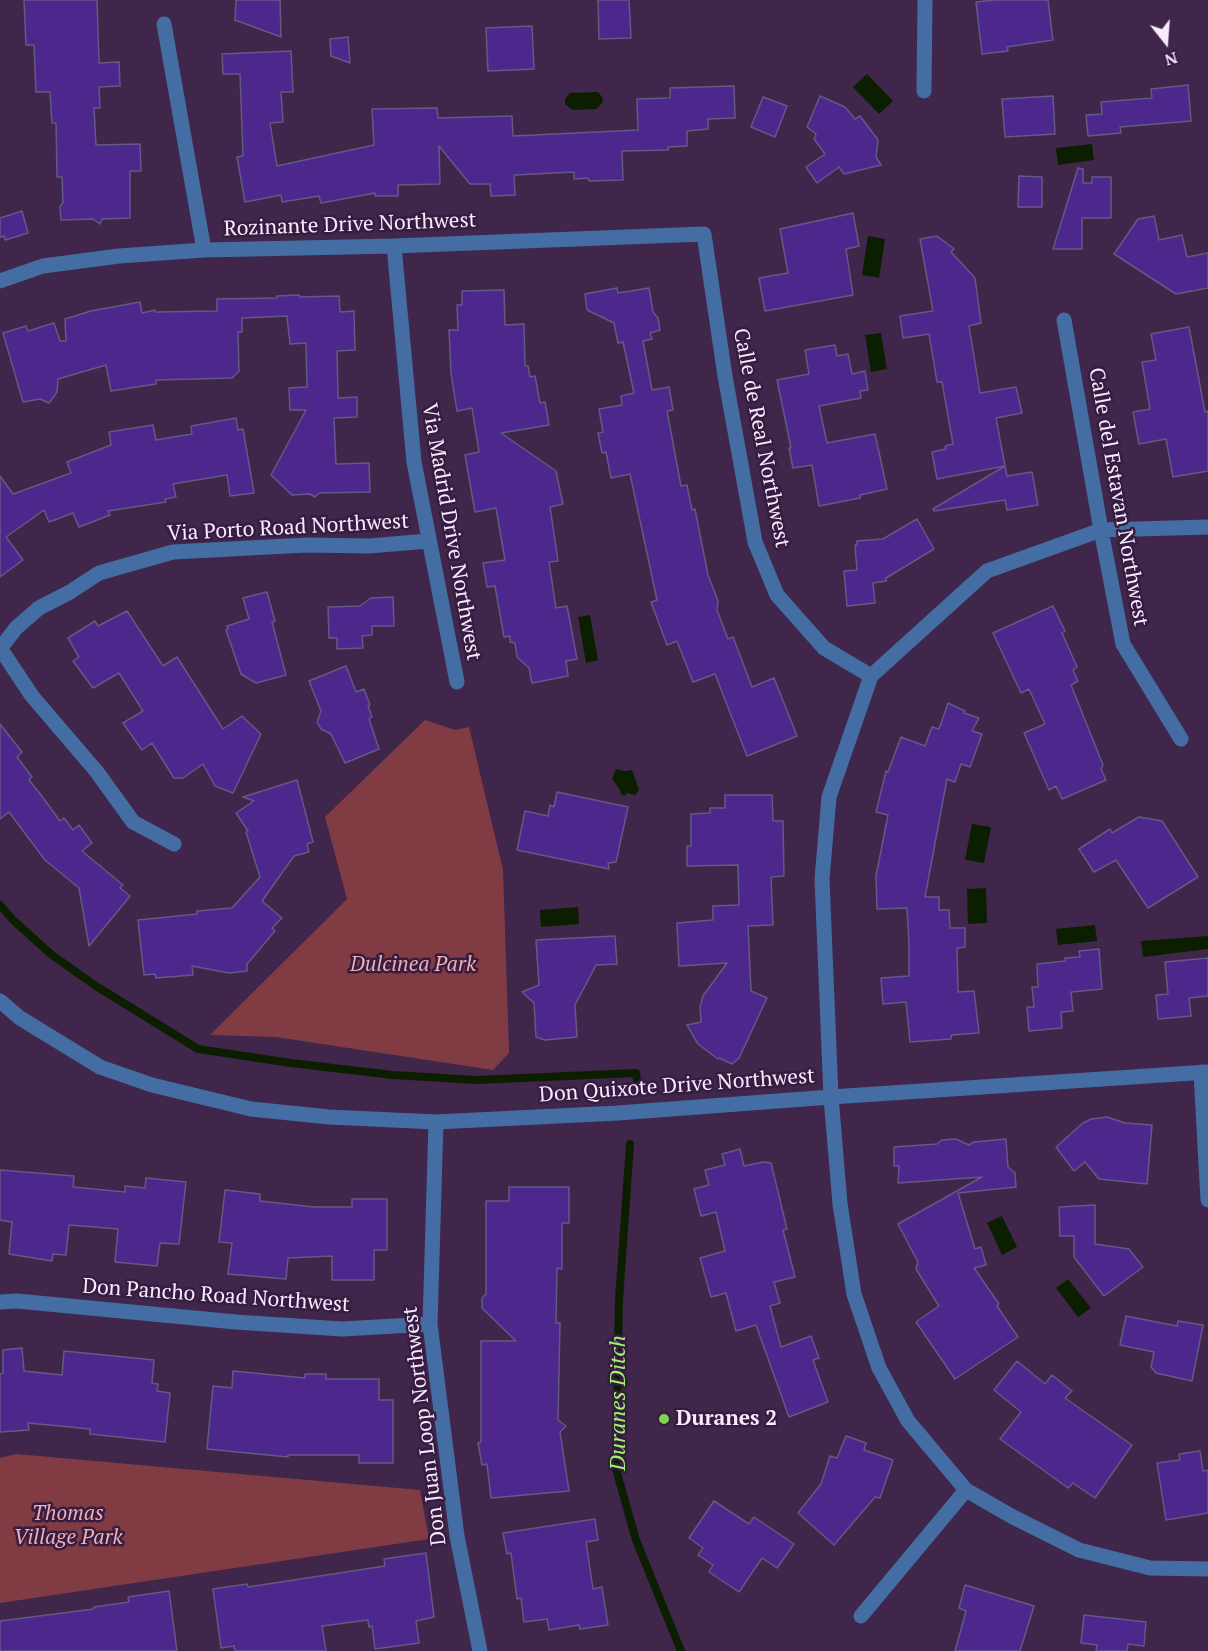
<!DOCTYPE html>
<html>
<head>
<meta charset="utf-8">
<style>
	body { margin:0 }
	#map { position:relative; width:1208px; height:1651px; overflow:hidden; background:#40264b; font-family:"PT Serif",serif }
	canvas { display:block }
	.north { position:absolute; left:1136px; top:12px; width:60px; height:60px; -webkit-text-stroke:4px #361c41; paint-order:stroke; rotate:163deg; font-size:16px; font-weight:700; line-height:24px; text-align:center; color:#f8ebfe }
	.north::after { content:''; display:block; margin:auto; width:21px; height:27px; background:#f8ebfe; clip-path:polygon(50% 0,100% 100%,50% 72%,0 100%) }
</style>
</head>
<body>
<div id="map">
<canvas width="1208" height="1651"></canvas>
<div class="north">N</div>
</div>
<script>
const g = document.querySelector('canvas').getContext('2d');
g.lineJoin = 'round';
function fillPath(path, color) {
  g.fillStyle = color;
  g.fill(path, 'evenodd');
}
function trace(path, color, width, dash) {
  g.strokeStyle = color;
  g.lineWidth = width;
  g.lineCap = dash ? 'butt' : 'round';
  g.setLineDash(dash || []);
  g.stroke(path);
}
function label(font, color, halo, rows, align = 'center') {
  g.font = font + ' "PT Serif",serif';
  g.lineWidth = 5;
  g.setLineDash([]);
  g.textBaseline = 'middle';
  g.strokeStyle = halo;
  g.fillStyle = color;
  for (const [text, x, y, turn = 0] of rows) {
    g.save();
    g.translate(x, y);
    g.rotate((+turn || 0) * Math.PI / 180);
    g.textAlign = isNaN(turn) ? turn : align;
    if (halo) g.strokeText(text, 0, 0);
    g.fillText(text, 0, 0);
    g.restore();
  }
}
fillPath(new Path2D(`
	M425,720L455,730L469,727L503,870L509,1053L493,1070L276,1037L210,1035L347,899L325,817Z
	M16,1454L420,1490L429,1539L0,1603V1458Z`), '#813c43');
fillPath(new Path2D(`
	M867,74L893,101L879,114L853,87Z
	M598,92L602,97L603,102L596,109L572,110L565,104V99L570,93Z
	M1092,144L1094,160L1058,165L1056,148Z
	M868,236L885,239L879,278L862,275Z
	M881,333L887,369L871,372L865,335Z
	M590,615L598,660L586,663L578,617Z
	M616,769L625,771L632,770L639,790L635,795L627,793L624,796L620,793V790L612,779Z
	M972,824L991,827L984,863L965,860Z
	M986,888L987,923L968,924L967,889Z
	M578,907L579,924L541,927L540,910Z
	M1095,925L1097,941L1058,945L1056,929Z
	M1208,936V949L1143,957L1141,941Z
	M1002,1216L1017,1247L1002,1255L987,1223Z
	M1068,1279L1091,1308L1078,1317L1056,1288Z`), '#0b1f00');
trace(new Path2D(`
	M0,905L13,920L52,955L96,986L198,1049L291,1063L393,1075L477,1080L636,1073L637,1080
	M630,1144L619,1300L616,1469L636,1540L681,1651`), '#0b1f00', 8);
const building = new Path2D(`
	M24,0H97L99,63L119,62L120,86L99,87L100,108H94L96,145L140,144L141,171H130V218L102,219L100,224L93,219L61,220L60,206L63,203L62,177H57L56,123H52L50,92H36L34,45H26Z
	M236,0H280L281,37L235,20Z
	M598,0H629L631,38L599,39Z
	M994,0H1048L1053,40L1007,47L1008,51L982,54L976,2Z
	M532,26L534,69L488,71L486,28Z
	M348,37L350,63L331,56L330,39Z
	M291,51L293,92H281L283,122L270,123L277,166L374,145L372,109L437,108L438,118L512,116L513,136L638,130L637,99L670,98V88L734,86L735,118L708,119V129L687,131V146L668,147V150L622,151L623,180L589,181L588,178L574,179V172L514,175L515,195L491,196L490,184H470L439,146L440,184L398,185V196H375V193L321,203L319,196L282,202L281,195L245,202L237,157L243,156L240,74H223L222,54Z
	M1188,85L1191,121L1120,127L1121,133L1088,136L1086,115L1102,114L1101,102L1152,98L1151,89Z
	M820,96L845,107L855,119L860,116L878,140L876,157L881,165L844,174L839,167L817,183L806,167L825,154L814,139L816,134L807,127Z
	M1053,96L1055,134L1005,137L1002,99Z
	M763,97L787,106L775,137L751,127Z
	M1078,168L1083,169V183H1092V177H1111V218H1082V249H1053Z
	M1019,176L1042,177V207H1018Z
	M22,211L28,233L5,240L4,236L0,237V218Z
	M853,213L859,246L846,249L853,295L765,311L759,278L788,273L780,229Z
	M1154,216L1159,240L1182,235L1187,257L1208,253V288L1176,294L1114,254L1138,219Z
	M937,236L954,249L951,252L975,278L981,323L969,326L980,393L1016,387L1022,413L996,418L1005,466L937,479L932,452L946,449L945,446L953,444L942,382H937L929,334L903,338L900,316L933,311L920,239Z
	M617,288L618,293L649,288L653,312L658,318L660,330L650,333L652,339L643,341L652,390L669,387L673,410L667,411L681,486L687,485L692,510L695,509L708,575L718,601L717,610L728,639L733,637L752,687L774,678L797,736L747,756L715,674L693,682L677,641L667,645L651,602L657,600L630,474L611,478L606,452L602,453L598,433L603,432L599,409L622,405L621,396L634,393L623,342L618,343L614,323L587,310L585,294Z
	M504,290L505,325L524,324L525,366H528L530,377L535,376L540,403L545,402L549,425L501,433L556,471L563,504L550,507L558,561L549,562L556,608L567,606L577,659L566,661L568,676L532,683L529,668L517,657L515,643L510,642V636L504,637L495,586L487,587L483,563L505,560L496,508L475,512L465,455L479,452L472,408L457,411L451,373L449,330H458L457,305H462V291Z
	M299,295L300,297L339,296L340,312L354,311L355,350L337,351L338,398L357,397V417L334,418L336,464L369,463L370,492L319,493L315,497L310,494L292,495L271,475L306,410H290L289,388L307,387L306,343L290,344L287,316L242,318V332H238L239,371L232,378L156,380V384L111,391L106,365L58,379L57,392L49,403L40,399L23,402L3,333L26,326L28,331L54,323L60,341H66L65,319L91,311L140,302L142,313L155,310V312L217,311V299L277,298V296Z
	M1189,327L1205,412L1208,411V471L1173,477L1166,439L1139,444L1133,412L1150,409L1142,362L1156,360L1151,334Z
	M835,345L837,356L848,354L852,374L865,371L868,390L860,391L861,398L819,406L827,443L875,434L887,489L860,495V498L819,506L812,465L793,468L789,448H791L777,380L809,374L805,350Z
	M236,418L238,430L243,429L254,493L230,496L227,475L173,484L176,497L165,499L166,502L108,511L110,515L79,527L73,513L49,522L44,510L6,537L23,560L0,577V476L13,494L71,473L67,462L111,445L109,432L153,425L156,440L192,434L191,426Z
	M1005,466L1007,476L1032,472L1038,505L1007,510L1005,500L934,511L933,509Z
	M917,519L934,549L886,578V581L873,583L875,603L847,606L844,571L857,570L855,545H857V541L883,539Z
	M267,592L275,621L272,622L286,675L256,683L241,674L226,630L228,629L227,626L249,619L243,598Z
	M393,597L394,626H372V635L362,636L363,648L337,649V638H329L328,607L360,606L371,598Z
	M1053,606L1065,631L1062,633L1077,667L1073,670L1078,681L1071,685L1103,765L1101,769L1106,780L1062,799L1056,786L1049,790L1024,733L1045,724L1029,689L1021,693L993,633Z
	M127,611L163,666L177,657L223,729L242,716L261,734L233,793L215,786L203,764L183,778H174L152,743L142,750L123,723L143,711L119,673L93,688L73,661L79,657L68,638L95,621L98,626Z
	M346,666L356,692L364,689L370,705L368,706L372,717L369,719L379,749L345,763L331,734L321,729L317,722L321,711L309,681Z
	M948,703L965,711L964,713L979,718L972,731L982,734L970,767L961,764L955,782L947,779L925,897H939V910H949L950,928H965V947L957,948L958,992L974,991L979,1033L951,1035V1039L910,1042L906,1002L883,1004L881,978L909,976V945L907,908L877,909L876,876L888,815L876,812L886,771L888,772L901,737L925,746L932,727L939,729Z
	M0,724L22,752L17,757L32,777L29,780L41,795L60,821L64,818L73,830L79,825L92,843L82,851L123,885L120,888L130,896L89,946L79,888L45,860L9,812L0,819Z
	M297,780L313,842L307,844L309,852L294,856L262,901L282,918L272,928L275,931L247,964V971L229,973L192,966L193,975L156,978L155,974L144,975L138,920L197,914V911L232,908L260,877L246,832L248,831L236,813L254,801L243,797Z
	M557,792L628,807L616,862L608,863L609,869L517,850L525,811L548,816L550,805L554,807Z
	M725,795H772L773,821H783L784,876L771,877L773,925L748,926L751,991L767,998L739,1058L732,1064L719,1058L718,1059L698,1044L687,1025L701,1022L700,1007L703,996L727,963L679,966L677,923L713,920V906L739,905L738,865L687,866V846H691V814L710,813V808H725Z
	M1139,817L1162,821L1198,877L1148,908L1116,860L1094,872L1079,849L1110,829L1112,833Z
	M615,936L617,964L596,965L575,1005L577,1037L545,1040L536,1037L534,1003L522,992L539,985L536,940Z
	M1099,949L1102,989L1071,992L1073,1011L1061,1012L1062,1028L1029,1031L1027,1007H1034L1032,987H1038L1037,964L1065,961V958L1080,957L1079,951Z
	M1208,958V996L1189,998L1191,1016L1158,1019L1156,995L1168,994L1165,962Z
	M1107,1117L1125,1123L1152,1125L1147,1184L1099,1179L1085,1162L1074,1171L1056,1147L1083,1123L1091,1119Z
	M956,1139L969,1145L974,1142L1006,1139L1008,1167L1015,1173L1016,1187L958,1193L975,1249L981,1247L986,1265L974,1268L999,1304L997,1306L1018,1337L955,1379L916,1322L939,1306L916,1269L918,1262L898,1224L982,1177L898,1183L899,1166H894V1147L937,1144L942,1140Z
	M740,1149L744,1166L763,1162L771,1163L787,1229L783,1230L795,1277L774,1282L780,1303L770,1306L781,1347L811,1336L819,1358L813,1360L828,1402L789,1417L756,1325L736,1331L726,1293L711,1297L700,1258L725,1251L716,1212L701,1216L694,1189L709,1185L705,1170L725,1165L722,1154Z
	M0,1170L74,1176L73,1187L125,1192V1186L145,1188L146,1178L186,1182L179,1244L160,1243L157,1266L115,1262L118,1229L69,1225L66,1255L53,1254L52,1261L9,1254L12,1222L0,1220Z
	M509,1187H569V1223H562V1269L557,1268L556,1323H560L558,1420L566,1426L560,1432L569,1491L491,1498L487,1464L482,1465L478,1443L481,1442V1341H516L482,1308V1298L486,1294V1201H509Z
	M225,1190L260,1194V1201L314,1207H352V1199H387V1250H374V1280H332V1256L288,1258L286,1279L228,1274L232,1243L219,1242Z
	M1095,1205V1244L1129,1249L1143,1267L1104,1296L1074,1257V1236H1060L1059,1207Z
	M1126,1316L1177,1326L1178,1321L1203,1325L1192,1381L1156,1373L1151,1367L1154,1352L1120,1345Z
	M22,1348L24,1371L62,1375L64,1351L154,1360L152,1383L158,1384L157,1391L170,1393L165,1442L90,1434V1429L28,1423L29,1430L0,1432V1374L3,1373V1350Z
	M1017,1361L1045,1384L1052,1375L1072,1391L1065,1398L1132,1445L1095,1498L1073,1483L1068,1488L1000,1439L1021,1412L994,1390Z
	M233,1371L305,1378V1374H326V1379H379V1400H393V1463H359V1455H288V1457L207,1449L213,1386L232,1388Z
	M846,1436L866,1443L864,1450L893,1460L880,1498L875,1497L834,1545L798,1513L821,1484L830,1456L837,1458Z
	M1200,1451L1203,1471L1208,1470V1513L1166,1520L1157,1463L1180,1460L1179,1454Z
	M714,1501L749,1524L754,1517L794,1544L777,1568L762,1558L739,1592L709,1572L713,1565L698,1555L703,1548L689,1538Z
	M595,1519L598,1540L586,1542L593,1589L602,1587L608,1625L580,1629L579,1625L549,1630L547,1619L524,1622L521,1598L517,1599L511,1553L507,1554L503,1533Z
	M426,1553L434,1617L416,1621L419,1643L375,1649L372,1626L369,1627L368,1620L322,1626L326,1651H235L234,1646L221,1648L213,1589L247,1584L248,1587L385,1566L384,1559Z
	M965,1585L1034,1606L1020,1651H955L966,1611L959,1608Z
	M169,1591L177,1651H0V1621L94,1609V1607L129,1602L128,1597Z
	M1084,1615L1146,1622L1144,1646L1128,1644L1127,1651H1096L1097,1645L1081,1643Z`);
fillPath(building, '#4d278c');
trace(building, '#645886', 1.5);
trace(new Path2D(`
	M164,24L204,250
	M924,91L925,0
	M394,246L414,462L457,682
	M0,281L43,266L119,256L204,250L394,246L704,234L725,376L755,542L777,595L824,648L871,676
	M1064,320L1101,530L1123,644L1181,739
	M1208,527L1101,530L987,571L871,676L829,797L822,879L831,1097L840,1204L854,1294L879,1368L908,1421L966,1490L1013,1517L1079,1550L1150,1568L1208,1569
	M0,648L32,696L97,772L133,822L174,844
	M0,649L16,628L39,608L70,592L99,573L173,552L307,545L369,546L428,541
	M0,1001L20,1018L100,1067L152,1085L251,1109L329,1117L436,1122L618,1113L831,1097L1208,1072
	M1201,1072L1208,1200
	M436,1122L430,1324L457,1536L480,1651
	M0,1302L17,1301L236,1322L342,1329L430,1324
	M861,1616L966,1490`), '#446ea3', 15);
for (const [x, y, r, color] of [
	[664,1419,6,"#82d04f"]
]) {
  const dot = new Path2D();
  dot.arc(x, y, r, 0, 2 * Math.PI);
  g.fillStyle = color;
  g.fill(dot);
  trace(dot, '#361c41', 2);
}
label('21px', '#f8ebfe', '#361c41', [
	["Rozinante Drive Northwest",350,225,-2],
	["Calle de Real Northwest",761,438,79],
	["Calle del Estavan Northwest",1118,497,80],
	["Via Porto Road Northwest",288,528,-3],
	["Via Madrid Drive Northwest",451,532,80],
	["Don Quixote Drive Northwest",677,1086,-4],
	["Don Pancho Road Northwest",216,1296,4],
	["Don Juan Loop Northwest",425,1426,-97]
]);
label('italic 21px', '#eeaeb2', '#361c41', [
	["Dulcinea Park",413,965],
	["Thomas",68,1514],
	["Village Park",68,1538]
]);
label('bold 21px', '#f8ebfe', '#361c41', [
	["Duranes 2",676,1419]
], 'left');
label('italic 22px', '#a2f570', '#361c41', [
	["Duranes Ditch",619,1403,-90]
]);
</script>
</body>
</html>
